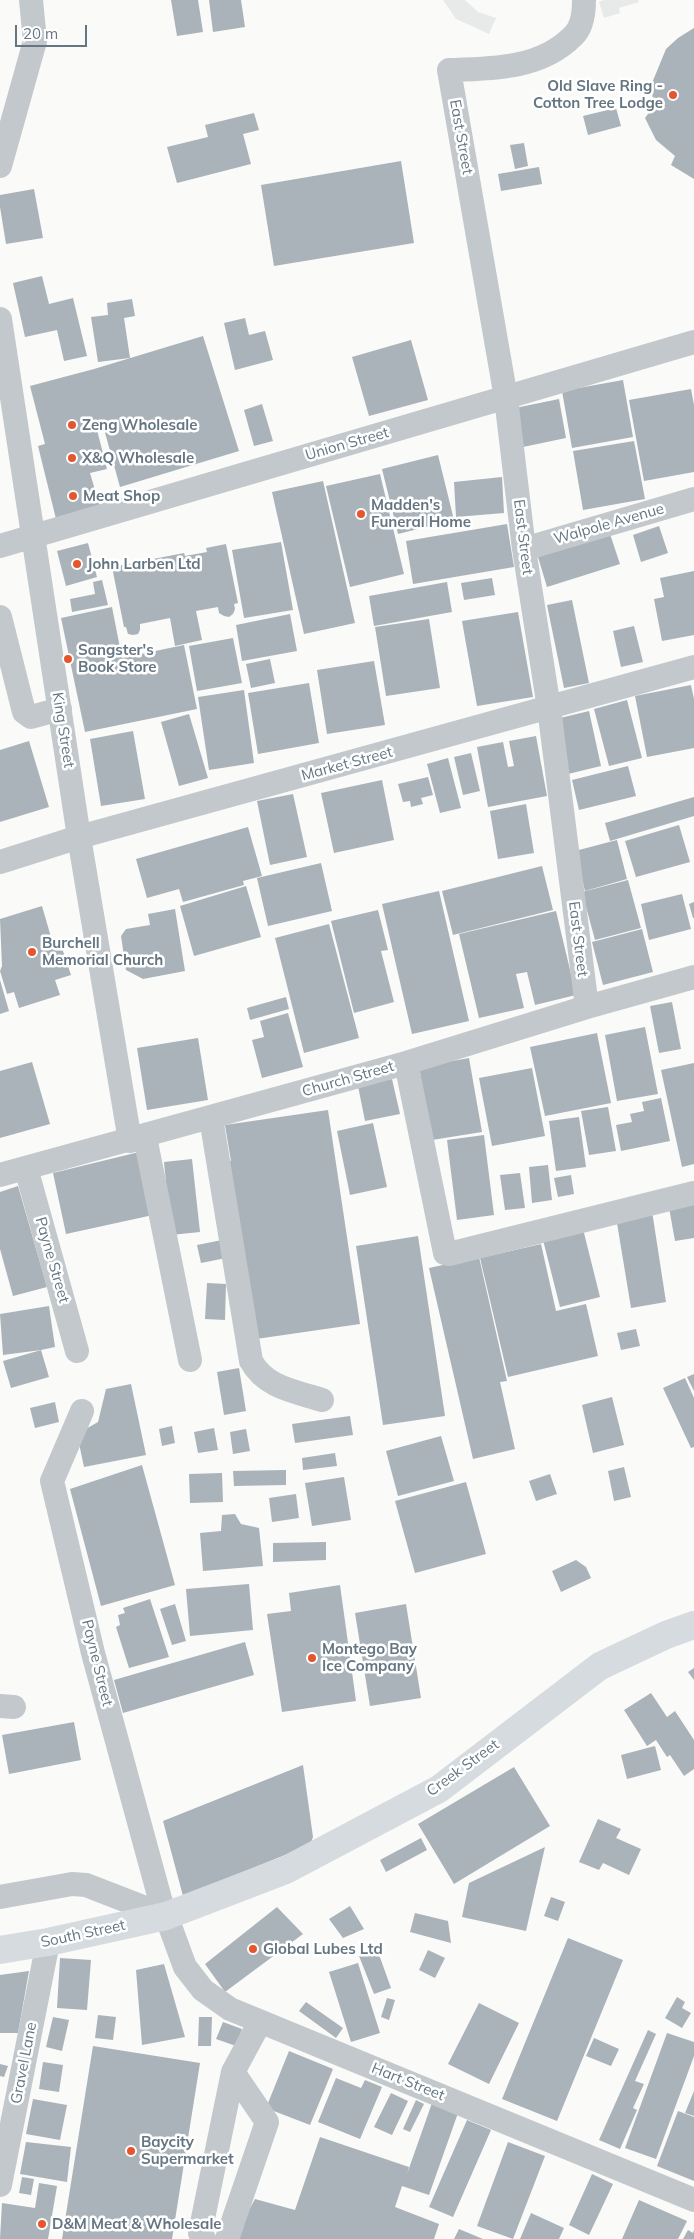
<!DOCTYPE html>
<html>
<head>
<meta charset="utf-8">
<style>
	body { margin:0 }
	#map { position:relative; width:694px; height:2239px; overflow:hidden; background:#fafaf8; font-family:Mulish,sans-serif }
	canvas { display:block }
	.scale { position:absolute; left:15px; top:25px; width:72px; height:22px; box-sizing:border-box; border:2px solid #657683; border-top:0; padding-left:6px; font-size:15px; line-height:18px; white-space:nowrap; color:#657683; -webkit-text-stroke:4px #fff; paint-order:stroke }
</style>
</head>
<body>
<div id="map">
<canvas width="694" height="2239"></canvas>
<div class="scale">20 m</div>
</div>
<script>
const g = document.querySelector('canvas').getContext('2d');
g.lineJoin = 'round';
function fillPath(path, color) {
  g.fillStyle = color;
  g.fill(path, 'evenodd');
}
function trace(path, color, width, dash) {
  g.strokeStyle = color;
  g.lineWidth = width;
  g.lineCap = dash ? 'butt' : 'round';
  g.setLineDash(dash || []);
  g.stroke(path);
}
function label(font, color, halo, rows, align = 'center') {
  g.font = font + ' Mulish,sans-serif';
  g.lineWidth = 5;
  g.setLineDash([]);
  g.textBaseline = 'middle';
  g.strokeStyle = halo;
  g.fillStyle = color;
  for (const [text, x, y, turn = 0] of rows) {
    g.save();
    g.translate(x, y);
    g.rotate((+turn || 0) * Math.PI / 180);
    g.textAlign = isNaN(turn) ? turn : align;
    if (halo) g.strokeText(text, 0, 0);
    g.fillText(text, 0, 0);
    g.restore();
  }
}
fillPath(new Path2D(`
	M437,0H465L478,12L496,18L489,34L456,19L443,0Z
	M604,0H638L639,2L619,8L620,13L604,18L599,2Z`), '#e8e9e9');
fillPath(new Path2D(`
	M171,0H198L203,32L177,36Z
	M209,0H241L245,27L213,32Z
	M694,28V179L671,165L675,156L656,140L645,118L653,107L652,83L666,49L678,38Z
	M616,108L621,126L588,135L583,116Z
	M254,113L259,130L243,134L251,164L177,183L167,147L208,137L205,125Z
	M524,143L528,166L515,169L510,145Z
	M401,161L414,243L274,266L261,185Z
	M539,167L542,184L501,191L498,174Z
	M34,189L43,238L6,244L0,207V195Z
	M42,276L49,304L73,298L87,356L64,361L57,330L25,337L13,283Z
	M132,299L135,316L124,318L130,358L98,362L91,317L108,315L107,303Z
	M245,318L249,335L265,331L273,360L235,370L224,323Z
	M203,336L239,451L120,487L104,429L97,430L107,469L90,473L100,507L56,519L38,446L45,444L30,386L94,369Z
	M411,340L428,400L369,416L352,357Z
	M623,380L633,437L572,448L562,391Z
	M691,389L694,405V472L644,481L629,400Z
	M559,399L566,438L523,447L515,408Z
	M262,404L273,441L254,446L244,410Z
	M634,441L645,499L583,510L573,451Z
	M438,455L454,520L398,534L382,469Z
	M380,474L404,574L350,587L326,486Z
	M502,477L504,513L456,517L454,482Z
	M323,481L355,623L304,634L272,492Z
	M507,524L514,567L413,584L406,541Z
	M659,526L668,553L641,562L633,535Z
	M610,534L620,564L547,587L538,557Z
	M281,542L293,610L244,618L232,550Z
	M88,543L97,577L66,586L57,551Z
	M226,544L238,603L234,604L235,609L233,614L229,617L224,616L219,613L218,607L196,611L202,640L175,646L170,618L140,624V630L138,634L133,635L128,634L126,627H124L112,567L184,553L185,556L207,552L206,548Z
	M694,571V635L662,641L654,599L664,597L660,578Z
	M492,578L495,595L464,600L461,583Z
	M102,580L108,605L72,612L70,599L95,594L93,582Z
	M447,582L452,612L374,626L369,596Z
	M572,600L589,683L564,688L547,605Z
	M112,607L122,658L184,645L197,709L85,732L61,618Z
	M518,612L533,697L477,706L462,621Z
	M290,614L297,651L242,661L236,625Z
	M429,619L440,688L386,696L375,627Z
	M634,626L643,662L621,667L613,631Z
	M233,638L242,683L197,691L189,646Z
	M270,659L275,683L251,688L246,664Z
	M374,661L385,725L327,734L317,670Z
	M309,683L319,743L258,754L248,693Z
	M691,685L694,699V748L647,757L635,696Z
	M244,690L254,763L209,770L198,697Z
	M627,700L642,758L609,766L594,709Z
	M589,711L601,766L568,774L556,719Z
	M189,714L208,778L179,786L161,722Z
	M133,731L145,799L101,806L90,739Z
	M536,736L547,796L488,807L477,747L503,742L508,767L514,766L509,741Z
	M29,741L49,807L0,822V750Z
	M471,753L480,791L463,795L454,757Z
	M448,758L461,808L440,813L427,764Z
	M628,766L636,796L579,810L572,780Z
	M428,777L433,795L421,798L423,804L411,807L410,801L403,802L398,784Z
	M382,780L394,840L334,853L321,793Z
	M293,794L307,857L270,865L257,801Z
	M694,797V816L610,841L605,823Z
	M526,804L534,853L498,859L490,811Z
	M679,825L690,862L636,877L625,841Z
	M248,827L262,876L243,881L244,885L183,902L179,889L147,898L136,859Z
	M617,840L627,879L585,891L575,851Z
	M321,863L332,911L268,926L257,878Z
	M542,866L553,910L453,935L442,891Z
	M628,880L641,928L595,940L582,892Z
	M246,886L261,937L194,956L180,906Z
	M439,891L469,1021L412,1034L382,904Z
	M682,894L691,929L649,940L641,904Z
	M694,902V918H693L689,904Z
	M42,906L53,944L60,942L71,975L55,980L60,995L19,1008L14,992L7,994L0,971L2,966L0,919Z
	M175,909L185,971L143,979L126,970L121,936L126,929L150,925L148,914Z
	M378,910L388,950L381,951L394,1002L354,1013L331,921Z
	M556,911L576,995L535,1005L527,972L516,974L524,1008L479,1018L459,934Z
	M329,924L359,1038L304,1053L275,938Z
	M642,929L653,972L603,985L592,942Z
	M0,980L9,1011L0,1014Z
	M286,997L289,1009L250,1020L247,1008Z
	M672,1002L681,1049L659,1053L650,1006Z
	M288,1013L303,1067L262,1078L252,1040L264,1037L260,1021Z
	M645,1027L658,1094L617,1101L605,1035Z
	M597,1033L611,1103L545,1116L530,1047Z
	M198,1038L208,1100L147,1110L137,1048Z
	M469,1058L482,1132L432,1140L419,1067Z
	M32,1062L50,1124L0,1138V1071Z
	M694,1063V1164L682,1167L661,1070Z
	M532,1068L545,1136L492,1146L479,1078Z
	M392,1079L400,1114L365,1121L358,1086Z
	M661,1098L670,1141L621,1151L616,1125L632,1122L630,1114L644,1111L642,1102Z
	M608,1107L616,1151L589,1155L581,1111Z
	M328,1110L360,1324L256,1339L226,1162L231,1161L225,1125Z
	M579,1117L586,1167L556,1171L549,1121Z
	M373,1123L387,1187L350,1195L337,1131Z
	M484,1135L494,1215L457,1220L447,1140Z
	M139,1152L153,1215L66,1234L53,1173Z
	M192,1159L200,1232L171,1235L164,1162Z
	M548,1165L552,1200L532,1203L529,1167Z
	M520,1173L525,1208L505,1210L500,1175Z
	M571,1175L574,1194L558,1197L554,1178Z
	M18,1186L47,1287L13,1296L0,1249V1192Z
	M694,1197V1238L675,1241L668,1202Z
	M652,1211L666,1302L631,1308L616,1217Z
	M582,1225L600,1297L560,1307L542,1236Z
	M418,1236L445,1416L383,1425L356,1246Z
	M222,1240L226,1258L201,1263L197,1245Z
	M541,1244L556,1311L586,1304L598,1356L508,1377L480,1258Z
	M479,1257L507,1381L500,1382L515,1449L473,1459L429,1268Z
	M207,1283L226,1284L225,1320L205,1319Z
	M49,1306L55,1347L41,1350L49,1377L11,1388L3,1361L41,1350L3,1355L0,1314Z
	M636,1329L640,1346L621,1350L617,1333Z
	M239,1368L246,1411L224,1415L217,1372Z
	M694,1374V1391L687,1377Z
	M685,1378L694,1398V1447L691,1448L663,1388Z
	M131,1384L146,1455L84,1467L77,1434L98,1422L106,1389Z
	M612,1397L624,1445L593,1453L582,1405Z
	M55,1402L59,1422L35,1428L30,1408Z
	M350,1416L353,1435L295,1443L292,1424Z
	M172,1426L175,1443L162,1446L159,1429Z
	M214,1428L218,1450L198,1453L194,1432Z
	M246,1429L250,1451L233,1454L230,1432Z
	M441,1436L454,1481L398,1496L386,1451Z
	M335,1453L337,1466L303,1470L302,1458Z
	M142,1465L175,1585L101,1606L70,1489Z
	M624,1467L631,1497L614,1501L608,1471Z
	M286,1470V1485L234,1486L233,1471Z
	M222,1473L223,1502L190,1503L189,1474Z
	M550,1474L557,1494L536,1501L529,1481Z
	M344,1477L351,1520L312,1526L305,1483Z
	M466,1482L486,1554L415,1573L395,1501Z
	M296,1494L299,1518L272,1522L269,1498Z
	M235,1514L241,1524L259,1528L263,1566L203,1571L200,1533L221,1531L222,1515Z
	M326,1542V1560L273,1562V1543Z
	M576,1560L586,1567L591,1578L561,1592L552,1571Z
	M249,1584L253,1630L190,1636L186,1589Z
	M340,1585L356,1701L282,1712L267,1614L291,1611L289,1593Z
	M150,1599L169,1657L129,1668L116,1627L120,1625L118,1615L125,1613L123,1608Z
	M175,1604L186,1641L172,1645L160,1609Z
	M406,1604L421,1698L370,1706L355,1613Z
	M245,1642L254,1675L123,1713L114,1680Z
	M694,1668V1680L688,1672Z
	M651,1693L667,1717L675,1711L694,1740V1769L684,1776L670,1755L667,1757L656,1740L647,1746L624,1710Z
	M74,1722L81,1760L9,1774L2,1735Z
	M655,1746L661,1770L627,1779L621,1755Z
	M303,1765L313,1837L310,1845L183,1896L163,1821Z
	M514,1767L550,1826L454,1884L418,1824Z
	M598,1819L621,1829L616,1838L641,1849L629,1875L603,1863L599,1870L579,1862Z
	M421,1838L427,1850L386,1872L380,1860Z
	M545,1847L526,1931L462,1917L469,1883Z
	M551,1897L565,1902L558,1921L544,1916Z
	M350,1906L364,1929L343,1938L329,1919Z
	M277,1907L303,1934L225,1992L205,1964Z
	M415,1913L448,1921L451,1943L410,1932Z
	M568,1938L623,1960L557,2121L502,2099Z
	M377,1949L391,1988L374,1994L359,1956Z
	M428,1950L445,1958L435,1978L419,1970Z
	M60,1958L91,1960L87,2010L57,2008Z
	M358,1963L380,2033L351,2042L329,1972Z
	M164,1964L185,2037L142,2045L136,1970Z
	M29,1971L18,2033H0V1975Z
	M677,1997L685,2002L682,2008L691,2013L682,2028L665,2018Z
	M387,1998L395,2000L389,2020L381,2017Z
	M306,2002L343,2028L336,2038L299,2011Z
	M479,2003L519,2023L489,2084L448,2064Z
	M98,2015L116,2017L113,2040L95,2038Z
	M53,2017L69,2020L62,2051L46,2047Z
	M199,2017H212L211,2046H198Z
	M223,2022L242,2029L236,2046L216,2039Z
	M648,2030L656,2034L635,2081L644,2084L633,2108L637,2110L620,2149L599,2140Z
	M667,2033L694,2042V2056L656,2159L625,2148Z
	M594,2038L619,2049L611,2066L586,2056Z
	M93,2046L200,2063L172,2239H62Z
	M289,2051L333,2069L310,2125L266,2108Z
	M43,2062L63,2065L59,2092L39,2089Z
	M0,2064L8,2066L4,2077L0,2076Z
	M336,2078L361,2088L365,2080L382,2087L360,2139L318,2122Z
	M694,2091V2116L685,2113Z
	M391,2093L408,2101L392,2135L374,2127Z
	M33,2099L67,2105L60,2140L26,2134Z
	M416,2100L424,2104L410,2132L403,2129Z
	M432,2103L458,2113L429,2195L402,2186L395,2207L439,2224L434,2239H233L255,2199L295,2210L320,2137L409,2167L407,2174Z
	M678,2111L694,2117V2181L657,2166Z
	M467,2120L491,2130L453,2217L429,2207Z
	M26,2142L71,2147L67,2182L20,2174Z
	M508,2142L545,2156L513,2239L477,2226Z
	M592,2174L613,2184L589,2235L569,2225Z
	M22,2177L34,2179L31,2195L19,2193Z
	M39,2183L57,2186L48,2239H0L2,2203L35,2208Z
	M639,2200L687,2221L678,2239H622Z
	M531,2213L564,2228L559,2239H520Z
	M459,2229L483,2239H454Z
	M688,2230L693,2233L694,2230V2239H683Z`), '#aab3b9');
trace(new Path2D(`
	M584,0C584,12 582,28 573,36C541,69 491,69 449,70L506,398L524,549L549,708L587,1007
	M0,166L35,41L31,0
	M0,319L79,837L130,1141
	M0,546L694,342
	M524,549L694,499
	M0,617L24,712L31,717L60,709
	M0,862L79,837L694,667
	M406,1063L445,1253L449,1254L694,1193
	M211,1118L251,1361C266,1388 294,1391 322,1400
	M145,1137L190,1360
	M26,1168L77,1351
	M0,1175L406,1063L587,1007L694,977
	M82,1411L52,1481L93,1653L160,1899L185,1967L203,1990L230,2009L694,2200
	M0,1706L14,1707
	M0,1897L72,1884L86,1885L166,1916
	M233,2072L260,2022
	M0,2185L48,1942
	M204,2239L200,2233L233,2072L267,2122L227,2239`), '#c3c8cc', 24);
trace(new Path2D(`
	M0,1950L48,1942L166,1916L286,1870L439,1789L600,1666L666,1635L694,1625`), '#d6dbdf', 28);
for (const [x, y, r, color] of [
	[673,95,5,"#e4572e"],
	[72,425,5,"#e4572e"],
	[72,458,5,"#e4572e"],
	[73,496,5,"#e4572e"],
	[361,514,5,"#e4572e"],
	[77,564,5,"#e4572e"],
	[68,659,5,"#e4572e"],
	[32,952,5,"#e4572e"],
	[312,1658,5,"#e4572e"],
	[253,1949,5,"#e4572e"],
	[131,2151,5,"#e4572e"],
	[42,2224,5,"#e4572e"]
]) {
  const dot = new Path2D();
  dot.arc(x, y, r, 0, 2 * Math.PI);
  g.fillStyle = color;
  g.fill(dot);
  trace(dot, '#fff', 2);
}
label('bold 15px', '#657683', '#fff', [
	["Old Slave Ring -",663,86,"right"],
	["Cotton Tree Lodge",663,103,"right"],
	["Zeng Wholesale",82,425],
	["X&Q Wholesale",82,458],
	["Meat Shop",83,496],
	["Madden's",371,505],
	["Funeral Home",371,522],
	["John Larben Ltd",87,564],
	["Sangster's",78,650],
	["Book Store",78,667],
	["Burchell",42,943],
	["Memorial Church",42,960],
	["Montego Bay",322,1649],
	["Ice Company",322,1666],
	["Global Lubes Ltd",263,1949],
	["Baycity",141,2142],
	["Supermarket",141,2159],
	["D&M Meat & Wholesale",52,2224]
], 'left');
label('15px', '#657683', '#fff', [
	["East Street",461,137,80],
	["Union Street",347,444,-16],
	["Walpole Avenue",609,524,-16],
	["East Street",523,537,83],
	["King Street",63,730,81],
	["Market Street",347,764,-15],
	["East Street",578,939,83],
	["Church Street",348,1079,-16],
	["Payne Street",52,1260,74],
	["Payne Street",97,1663,76],
	["Creek Street",463,1768,-36],
	["South Street",83,1934,-12],
	["Gravel Lane",24,2063,-79],
	["Hart Street",408,2082,22]
]);
</script>
</body>
</html>
